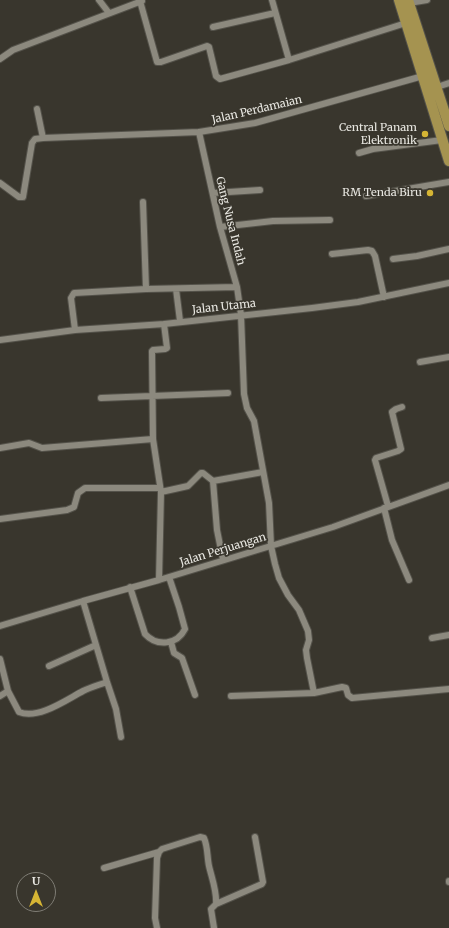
<!DOCTYPE html>
<html>
<head>
<meta charset="utf-8">
<style>
	body { margin:0 }
	#map { position:relative; width:449px; height:928px; overflow:hidden; background:#39362d; font-family:Merriweather,serif }
	canvas { display:block }
	.north { position:absolute; left:16px; top:872px; width:40px; height:40px; box-sizing:border-box; background:#39362d; border:1px solid #7f7d75; border-radius:50%; rotate:0deg; font-size:11px; font-weight:700; line-height:16px; text-align:center; color:#e8e7e1 }
	.north::after { content:''; display:block; margin:auto; width:14px; height:18px; background:#d6b534; clip-path:polygon(50% 0,100% 100%,50% 72%,0 100%) }
</style>
</head>
<body>
<div id="map">
<canvas width="449" height="928"></canvas>
<div class="north">U</div>
</div>
<script>
const g = document.querySelector('canvas').getContext('2d');
g.lineJoin = 'round';
function trace(path, color, width, dash) {
  g.strokeStyle = color;
  g.lineWidth = width;
  g.lineCap = dash ? 'butt' : 'round';
  g.setLineDash(dash || []);
  g.stroke(path);
}
function label(font, color, halo, rows, align = 'center') {
  g.font = font + ' Merriweather,serif';
  g.lineWidth = 3.5;
  g.setLineDash([]);
  g.textBaseline = 'middle';
  g.strokeStyle = halo;
  g.fillStyle = color;
  for (const [text, x, y, turn = 0] of rows) {
    g.save();
    g.translate(x, y);
    g.rotate((+turn || 0) * Math.PI / 180);
    g.textAlign = isNaN(turn) ? turn : align;
    if (halo) g.strokeText(text, 0, 0);
    g.fillText(text, 0, 0);
    g.restore();
  }
}
const minor = new Path2D(`
	M99,0L109,13
	M272,0L289,60
	M140,1L157,62H161L207,46L209,47L216,76L220,79L289,60L406,23
	M409,3L427,0
	M213,27L275,13
	M0,59L13,50L142,1
	M437,87L449,83
	M37,109L43,138
	M199,132L220,227L237,287L241,315L244,394L247,408L254,421L269,503L271,546L275,564L279,578L288,595L299,610L308,631L309,640L306,650L307,658L314,693
	M359,153L373,149L442,140
	M0,183L19,197H23L32,143L35,139L43,138L199,132L255,123L423,76
	M213,193L260,190
	M366,196L449,182
	M143,202L146,289
	M220,227L273,221L330,220
	M332,254L368,250L372,251L375,256L384,297
	M393,259L417,256L449,249
	M176,289L180,321
	M75,330L71,298L74,293L146,289L237,287
	M0,340L75,330L164,324L312,308L358,302L449,283
	M420,362L449,357
	M101,398L228,393
	M0,448L29,443L42,448L153,439
	M213,481L217,530L223,560
	M161,492L188,486L201,473H203L213,481L263,472
	M388,506L375,460L376,458L398,451L401,449L392,412L396,409L402,407
	M384,508L392,540L409,580
	M0,519L67,510L74,507L78,493L85,488H160
	M159,580L161,492L153,439L152,351L153,350L165,349L167,348L164,324
	M130,587L145,634C157,647 177,645 185,629L179,607L169,577
	M83,601L107,682L116,709L121,737
	M0,626L83,601L159,580L333,527L449,485
	M432,638L449,635
	M171,642L174,653L182,658L195,695
	M0,659L8,691L19,712C38,720 66,700 83,691C91,687 99,685 107,682
	M49,666L96,645
	M0,696L8,691
	M231,696L314,693L342,687L346,688L348,695L352,698L449,689
	M104,868L159,852
	M449,881V882
	M157,928L155,918L157,858L159,852L162,849L200,837L204,838C208,847 207,857 209,866C212,879 217,891 216,904
	M214,928L211,909L216,904L262,884L263,882L255,837`);
const primary = new Path2D(`
	M399,0L449,161
	M408,0L449,126`);
trace(minor, '#54524a', 8);
trace(primary, '#54524a', 12);
trace(minor, '#8c897e', 6);
trace(primary, '#a59350', 10);
for (const [x, y, r, color] of [
	[425,134,4,"#d6b534"],
	[430,193,4,"#d6b534"]
]) {
  const dot = new Path2D();
  dot.arc(x, y, r, 0, 2 * Math.PI);
  g.fillStyle = color;
  g.fill(dot);
  trace(dot, '#39362d', 1.5);
}
label('11px', '#e8e7e1', '#39362d', [
	["Jalan Perdamaian",257,110,-13],
	["Gang Nusa Indah",230,221,76],
	["Jalan Utama",224,307,-6],
	["Jalan Perjuangan",223,550,-17]
]);
label('11px', '#e8e7e1', '#39362d', [
	["Central Panam",417,128],
	["Elektronik",417,141],
	["RM Tenda Biru",422,193]
], 'right');
</script>
</body>
</html>
